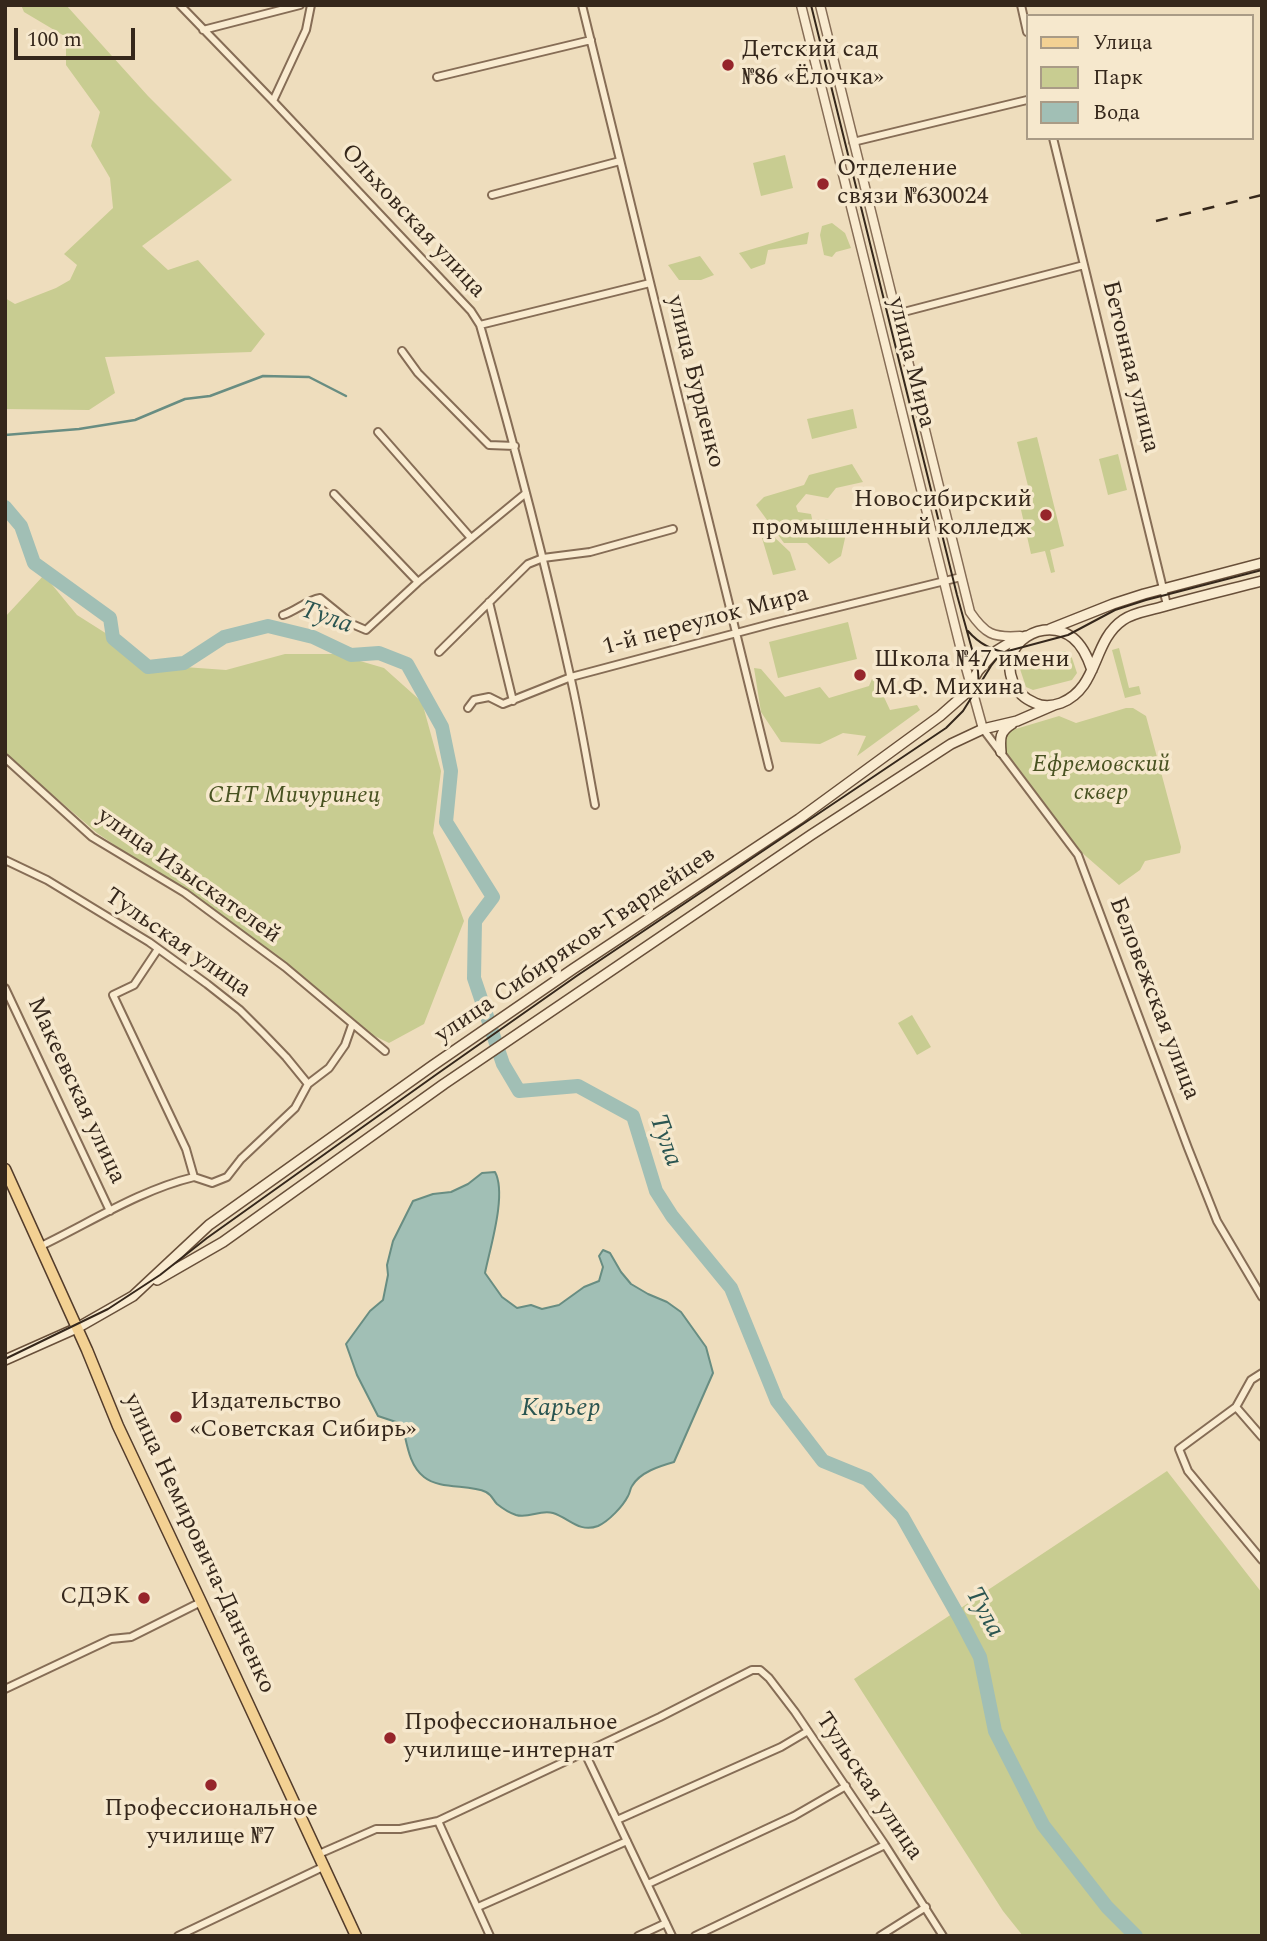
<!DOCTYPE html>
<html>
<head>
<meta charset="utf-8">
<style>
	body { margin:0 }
	#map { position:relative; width:1267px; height:1941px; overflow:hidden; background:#eeddbd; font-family:Spectral,serif }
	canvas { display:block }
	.frame { position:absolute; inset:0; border:7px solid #35271b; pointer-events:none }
	.legend { position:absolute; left:1026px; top:14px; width:228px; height:126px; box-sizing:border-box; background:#f6e8cd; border:2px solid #a99b86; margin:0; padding:9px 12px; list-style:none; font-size:21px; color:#35271b }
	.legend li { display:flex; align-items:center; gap:14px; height:35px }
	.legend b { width:35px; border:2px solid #a99b86 }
	.scale { position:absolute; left:14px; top:28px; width:121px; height:32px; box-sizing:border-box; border:4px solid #35271b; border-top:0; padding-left:9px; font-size:21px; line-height:24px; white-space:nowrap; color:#35271b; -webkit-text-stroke:5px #f6e8cd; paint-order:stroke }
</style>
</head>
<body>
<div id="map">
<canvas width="1267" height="1941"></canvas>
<div class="frame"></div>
<ul class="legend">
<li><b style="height:9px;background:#f3d193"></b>Улица</li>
<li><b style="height:19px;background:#c8cc91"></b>Парк</li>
<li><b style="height:19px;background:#a1bfb5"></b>Вода</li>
</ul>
<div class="scale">100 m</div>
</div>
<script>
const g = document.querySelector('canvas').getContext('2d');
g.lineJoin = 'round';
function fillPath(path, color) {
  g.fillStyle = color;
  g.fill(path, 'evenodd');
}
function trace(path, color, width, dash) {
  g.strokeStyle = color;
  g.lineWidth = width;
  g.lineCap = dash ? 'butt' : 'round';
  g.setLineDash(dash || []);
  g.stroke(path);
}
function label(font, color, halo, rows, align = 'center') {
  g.font = font + ' Spectral,serif';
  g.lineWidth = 7;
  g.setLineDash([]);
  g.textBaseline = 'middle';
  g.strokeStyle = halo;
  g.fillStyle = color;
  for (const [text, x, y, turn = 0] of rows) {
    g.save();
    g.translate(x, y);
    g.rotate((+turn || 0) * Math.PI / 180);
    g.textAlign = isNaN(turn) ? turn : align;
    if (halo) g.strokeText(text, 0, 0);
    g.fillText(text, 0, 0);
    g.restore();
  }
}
fillPath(new Path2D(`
	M21,5H66L148,96L232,180L142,246L168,270L198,260L265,334L251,352L105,357L115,393L89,410L5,409V298L15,304L56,288L70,280L77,265L64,254L113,208L110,178L91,146L100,112L66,65V37L24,12Z
	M785,155L793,188L761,196L753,163Z
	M832,223L845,233L851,248L836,252L832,257L824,255L820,235L822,226Z
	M809,232L807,244L768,250L765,264L751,269L739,253Z
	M700,256L714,275L701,280H679L668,265Z
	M853,409L857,428L812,439L807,419Z
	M1037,437L1064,546L1050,550L1055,572L1051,573L1045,551L1031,554L1019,501L1030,494L1017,442Z
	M1118,454L1127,490L1108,495L1099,459Z
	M852,464L863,482L836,488L828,498L806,494L796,506L798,512L811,514L814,528L826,519L848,525L841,556L829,564L807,543H784L756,505L764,497L804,485L809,475Z
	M772,535L790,552L796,570L773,575L762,538Z
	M44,575L77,615L156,665L226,670L285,654H336L384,668L422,702L441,771L433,833L464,921L424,1024L389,1043L350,1024L285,967L185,893L97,833L5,754V617Z
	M848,622L857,659L778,678L769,642Z
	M1119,648L1129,688L1139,686L1141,694L1125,698L1112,650Z
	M1065,651L1071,655L1077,673L1072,680L1033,690L1026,687L1020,669L1025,661Z
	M754,668L761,669L785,697L820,687L829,698L869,686L872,679L876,680L890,710L917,705L920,710L857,756L866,736L843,733L820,744L781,742L761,712Z
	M1126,708H1133L1146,716L1181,847L1180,853L1145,861L1140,870L1119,885L1080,851L1005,752L1003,737L1009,731L1059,716L1076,723Z
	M912,1015L931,1047L917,1055L898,1023Z
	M1167,1471L1262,1593V1936H1023L1003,1911L854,1679Z`), '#c8cc91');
const water = new Path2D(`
	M495,1172C507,1194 490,1248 485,1273L502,1297L517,1308L531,1305L542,1309L559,1305L584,1287L599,1281L603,1267L599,1256L603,1250L610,1253L621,1272L631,1284L648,1294L667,1302L681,1312L706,1347L713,1373L674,1462C660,1466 640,1472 632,1486C630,1489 630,1493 628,1496C623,1506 609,1521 598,1526C579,1533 569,1518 553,1513C540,1509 529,1519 516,1515C510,1513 502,1508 497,1504C493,1500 492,1495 486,1492C469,1484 440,1490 424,1477C408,1464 407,1442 402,1424L378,1416L357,1375L346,1344L370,1311L383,1300L388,1275L387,1265L393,1241L413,1201L433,1194L451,1192L468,1184L482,1173Z`);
fillPath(water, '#a1bfb5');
trace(water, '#688d82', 2);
trace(new Path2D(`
	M5,435L79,429L135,420L185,399L210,396L263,376L309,377L346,396`), '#688d82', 2.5);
trace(new Path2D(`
	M5,507L21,526L34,563L110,618L113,638L148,667L184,663L224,637L268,626L313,637L351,655L379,653L407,664L442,727L451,771L446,822L493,897L475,921L474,978L503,1064L519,1091L578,1086L633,1116L656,1191L672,1216L731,1288L777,1401L823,1461L867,1479L902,1516L959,1617L980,1657L995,1731L1043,1825L1107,1907L1136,1936`), '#a1bfb5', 14);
const minor = new Path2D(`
	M180,5L273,101L471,311L480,325C513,440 544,557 570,675C580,718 587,762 595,805
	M582,5L769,767
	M1021,5L1027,32
	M203,30L300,5
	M437,77L591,40
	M273,101L306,30L311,5
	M1053,138L1167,605
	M853,142L1027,100
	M492,195L620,161
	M896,314L1084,265
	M480,325L650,283
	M402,351L418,373L489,445L515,446
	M378,432L471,538
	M334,494L418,582
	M489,602L513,701
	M283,615C296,611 307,600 320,598L352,624L366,630L418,582L526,493
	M439,652L528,564L543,558L590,552L673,529
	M468,708L474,700L489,697L503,704L571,677L774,623L961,577
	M983,729L1078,855L1188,1148L1217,1221L1262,1297
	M5,758L92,837L185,893L285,967L385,1051
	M5,860L47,880L149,942L207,984L240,1010L263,1033L286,1057L308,1084
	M158,949L134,985L113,995L186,1149L194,1177
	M5,988L110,1211
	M194,1177L212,1183L227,1177L241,1159L295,1108L308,1084L329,1068L345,1045L352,1025
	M41,1246C91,1222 140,1190 194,1177
	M1262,1373L1251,1380L1236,1407L1179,1449L1188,1471L1262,1560
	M1236,1407L1262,1437
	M5,1689L111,1639L131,1637L201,1602
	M584,1751L672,1936
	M617,1820L781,1747L808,1731
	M438,1821L490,1936
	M319,1854L376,1829H400L438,1821L660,1717L752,1670H760L769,1678L795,1712L885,1845L943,1936
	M648,1884L794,1816L846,1786
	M478,1907L627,1841
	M178,1936L325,1866
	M638,1936L666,1923
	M695,1936L885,1845
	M880,1936L926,1907`);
const tertiary = new Path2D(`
	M801,5L960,646L983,729
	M820,5L970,612C985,634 993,638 1020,636`);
const secondary = new Path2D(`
	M1050,629L1113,604L1144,594L1262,563
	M1092,670C1088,658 1083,646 1073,638C1045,615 997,643 1013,682C1017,692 1025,699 1035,703C1043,707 1053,706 1061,703C1099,688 1092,641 1123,620C1133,613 1147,611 1158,608C1193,598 1227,590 1262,581
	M1001,752C1000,739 999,732 1012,724
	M157,1280L223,1242L444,1084L811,835L951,744L983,729L1017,721L1054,705
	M5,1360L77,1328L133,1296L209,1225L432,1066L573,969L799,819L940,716L965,694L978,671L996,651L1014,640L1026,636`);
const primary = new Path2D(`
	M5,1169L87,1350L118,1426L201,1602L356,1936`);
trace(minor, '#866d56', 10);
trace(tertiary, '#866d56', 11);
trace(secondary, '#684f39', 12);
trace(primary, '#533c2b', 13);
trace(minor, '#f9ebd0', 6);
trace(tertiary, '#f9ebd0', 8);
trace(secondary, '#f9ebd0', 9);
trace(primary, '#f3d193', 10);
trace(new Path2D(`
	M811,5L957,595L978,671L979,688
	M968,631C980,645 993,651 1010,653
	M5,1359L108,1309L160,1275L207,1238L437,1074L578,975L946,728L963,711L991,666L998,657L1008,651L1068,635L1115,610L1146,600L1262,570`), '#35271b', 2);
trace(new Path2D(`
	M1156,221L1262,195`), '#35271b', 2.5, [12, 12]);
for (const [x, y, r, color] of [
	[728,65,7,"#96252b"],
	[823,184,7,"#96252b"],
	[1046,515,7,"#96252b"],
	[860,675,7,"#96252b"],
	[176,1417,7,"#96252b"],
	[144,1598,7,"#96252b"],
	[390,1738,7,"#96252b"],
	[211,1785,7,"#96252b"]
]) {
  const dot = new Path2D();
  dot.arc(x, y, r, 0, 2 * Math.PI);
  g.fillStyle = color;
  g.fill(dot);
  trace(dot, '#f6e8cd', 2.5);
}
label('24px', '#35271b', '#f6e8cd', [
	["Детский сад",742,51],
	["№86 «Ёлочка»",742,79],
	["Отделение",837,170],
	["связи №630024",837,198],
	["Новосибирский",1032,501,"right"],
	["промышленный колледж",1032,529,"right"],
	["Школа №47 имени",874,661],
	["М.Ф. Михина",874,689],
	["Издательство",190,1403],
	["«Советская Сибирь»",190,1431],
	["СДЭК",130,1598,"right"],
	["Профессиональное",404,1724],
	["училище-интернат",404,1752],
	["Профессиональное",211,1810,"center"],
	["училище №7",211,1838,"center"]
], 'left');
label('24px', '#35271b', '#f6e8cd', [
	["Ольховская улица",412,222,47],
	["улица Мира",910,363,76],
	["Бетонная улица",1129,367,76],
	["улица Бурденко",694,382,76],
	["1-й переулок Мира",706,622,-15],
	["улица Изыскателей",188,877,35],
	["Тульская улица",177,944,35],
	["улица Сибиряков-Гвардейцев",576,946,-34],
	["Беловежская улица",1153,999,69],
	["Макеевская улица",75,1091,65],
	["улица Немировича-Данченко",198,1544,65],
	["Тульская улица",868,1787,56]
]);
label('italic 24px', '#485221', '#f6e8cd', [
	["Ефремовский",1101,766],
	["сквер",1101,794],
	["СНТ Мичуринец",294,797]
]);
label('italic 26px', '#2a5551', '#f6e8cd', [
	["Тула",326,619,19],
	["Тула",664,1141,70],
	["Карьер",561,1410],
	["Тула",983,1613,61]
]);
</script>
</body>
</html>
